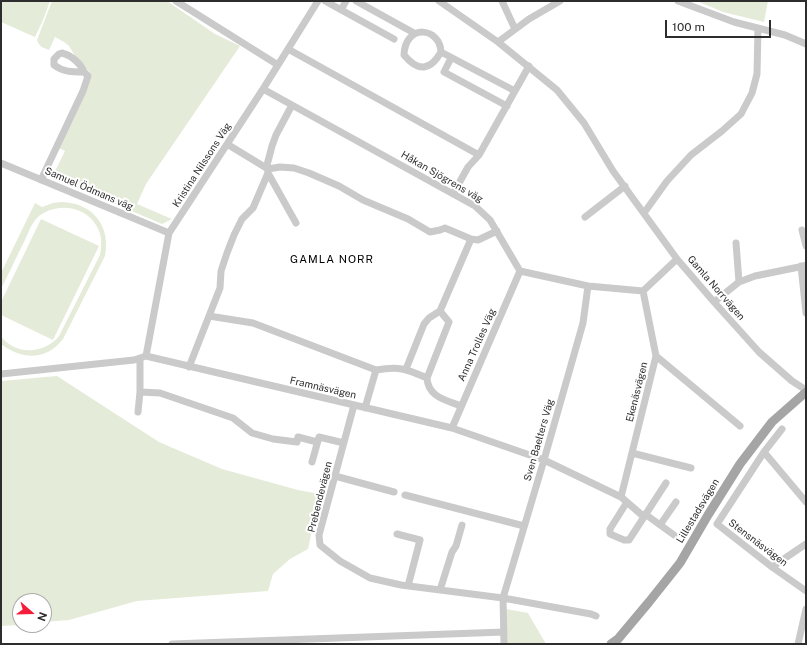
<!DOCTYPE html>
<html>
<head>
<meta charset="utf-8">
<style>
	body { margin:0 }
	#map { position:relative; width:807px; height:645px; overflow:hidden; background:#fff; font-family:"Public Sans",sans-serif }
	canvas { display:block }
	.frame { position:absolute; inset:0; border:2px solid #2d2d2d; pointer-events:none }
	.north { position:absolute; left:12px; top:593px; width:40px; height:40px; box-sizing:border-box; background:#fff; border:1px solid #ababab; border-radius:50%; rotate:110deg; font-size:11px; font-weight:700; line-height:16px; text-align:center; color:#2d2d2d }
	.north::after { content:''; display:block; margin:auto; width:14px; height:18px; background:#f51e3a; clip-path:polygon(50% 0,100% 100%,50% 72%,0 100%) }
	.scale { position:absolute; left:665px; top:20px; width:106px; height:18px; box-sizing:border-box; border:2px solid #2d2d2d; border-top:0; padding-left:5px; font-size:12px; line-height:14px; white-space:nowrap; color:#2d2d2d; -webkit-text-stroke:3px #fff; paint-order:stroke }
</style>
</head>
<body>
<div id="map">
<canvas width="807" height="645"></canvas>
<div class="frame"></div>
<div class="north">N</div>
<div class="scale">100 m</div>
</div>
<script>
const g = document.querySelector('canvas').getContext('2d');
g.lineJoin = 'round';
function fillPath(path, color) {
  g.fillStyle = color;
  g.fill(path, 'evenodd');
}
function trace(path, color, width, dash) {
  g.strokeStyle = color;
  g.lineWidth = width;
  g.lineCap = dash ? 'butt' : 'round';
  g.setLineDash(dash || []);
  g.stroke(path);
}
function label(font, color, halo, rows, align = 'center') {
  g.font = font + ' "Public Sans",sans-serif';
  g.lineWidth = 4;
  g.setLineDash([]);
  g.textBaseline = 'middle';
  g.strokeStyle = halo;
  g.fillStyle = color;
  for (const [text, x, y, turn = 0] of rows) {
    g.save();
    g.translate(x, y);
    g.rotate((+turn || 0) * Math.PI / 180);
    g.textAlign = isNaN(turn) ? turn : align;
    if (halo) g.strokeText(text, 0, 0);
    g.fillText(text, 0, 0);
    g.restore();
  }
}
fillPath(new Path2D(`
	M1,1H50L43,20L35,37L1,22Z
	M52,1H167L215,34L240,46L146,184L137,204L172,219L162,224L52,177L65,151L59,148L90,80L89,71L80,64L69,46L64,42L55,37L49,50C44,48 39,47 37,40Z
	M697,1H768L764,22L723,12Z
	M62,202C93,203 111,226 105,256L63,339C46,361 22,360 1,344V336C15,356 45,354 59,336L100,255C102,244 102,234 96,225C84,205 54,202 37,218C31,224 28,234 24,242C16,258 9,273 1,289V273L35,203L42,207L53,203Z
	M41,219L99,246L53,340L1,315V302Z
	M57,376L159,442L222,469L298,490L320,494L308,549L290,559L273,574L268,591L137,601L69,620L44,622V601H20V625L1,626V381Z
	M506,609L528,613L546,644H507Z`), '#e4ecd9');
trace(new Path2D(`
	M176,1L278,65
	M325,1L394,39
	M356,1L414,33
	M439,1L498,42L557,90L584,123L613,171L677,259L714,302L759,352L792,381L806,390
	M502,1L515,29
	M678,1L734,22L785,35L806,44
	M341,10L346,1
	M498,42L529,19L560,1
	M288,49L479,155
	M441,52C430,71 418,72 404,55C405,23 440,27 441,52L515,91
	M451,58L444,72L507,106
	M263,89L475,206L490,220L520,271L588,286L643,291L677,259
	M227,144L268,169L280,167L294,168L309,173L339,186L363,200L408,219L430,232L440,230L445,228L471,239L478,240L497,231
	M1,163L169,233
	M268,173L296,223
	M41,180L83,91L88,76L84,72C72,72 63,72 54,65V59L59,54L62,53C71,55 81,64 84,72
	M453,194L468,167L479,155L529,66
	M644,213L667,181L691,155L722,131L741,114L752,93L757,74L758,28
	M585,217L625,186
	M802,230L806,246
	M736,243L739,282
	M801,266L806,313
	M714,302L739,282L755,276L799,267L806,265
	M209,316L253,323L376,370C400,366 406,369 427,378
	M146,356L169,233L263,89L318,1
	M656,356L740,426
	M189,367L220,288L221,271L227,253L234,235L242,219L253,208L268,173L267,165L272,146L276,135L292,105
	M406,369L424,324L429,318L440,311
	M1,374L134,360L146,356L452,428L544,460L621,497L643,516
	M140,392L160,393L233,418L252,433L273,439L297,442L298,437L317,442
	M354,405L319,535L320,545L340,561L370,578L401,585L503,598L591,614L596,616
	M461,406C446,400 428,397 427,378L449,322L440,311L471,239
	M365,408L376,370
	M138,412L140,392V358
	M452,428L520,271
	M782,429L764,452L717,524L772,567L806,591
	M764,452L806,502
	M632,453L691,468
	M312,462L319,437L344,443
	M335,476L394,492
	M405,495L524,526
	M621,497L656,356L643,291
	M627,502L610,529V534L624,540H629L666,483
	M645,514L674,535
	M660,525L676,502
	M397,534L420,540L408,586
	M772,567L806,544
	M440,590L452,552L456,546L462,525
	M172,644L504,632
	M504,644L503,598L544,460L583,323L588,286
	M798,644L806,609`), '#cacaca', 7);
trace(new Path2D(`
	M611,644L618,639L649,602L680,563L708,515L740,464L772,422L806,392`), '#a5a5a5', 9);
label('10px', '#2d2d2d', '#fff', [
	["Kristina Nilssons Väg",202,165,-57],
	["Håkan Sjögrens väg",442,177,30],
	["Samuel Ödmans väg",89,189,23],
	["Gamla Norrvägen",716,288,49],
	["Anna Trolles Väg",477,345,-66],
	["Framnäsvägen",323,388,13],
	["Ekenäsvägen",637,392,-76],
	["Sven Baelters Väg",539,440,-74],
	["Prebendevägen",320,497,-76],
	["Lillestadsvägen",698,511,-59],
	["Stensnäsvägen",758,543,37]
]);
g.letterSpacing = '1px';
label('11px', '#000', '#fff', [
	["GAMLA NORR",332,260]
]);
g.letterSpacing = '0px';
</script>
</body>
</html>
